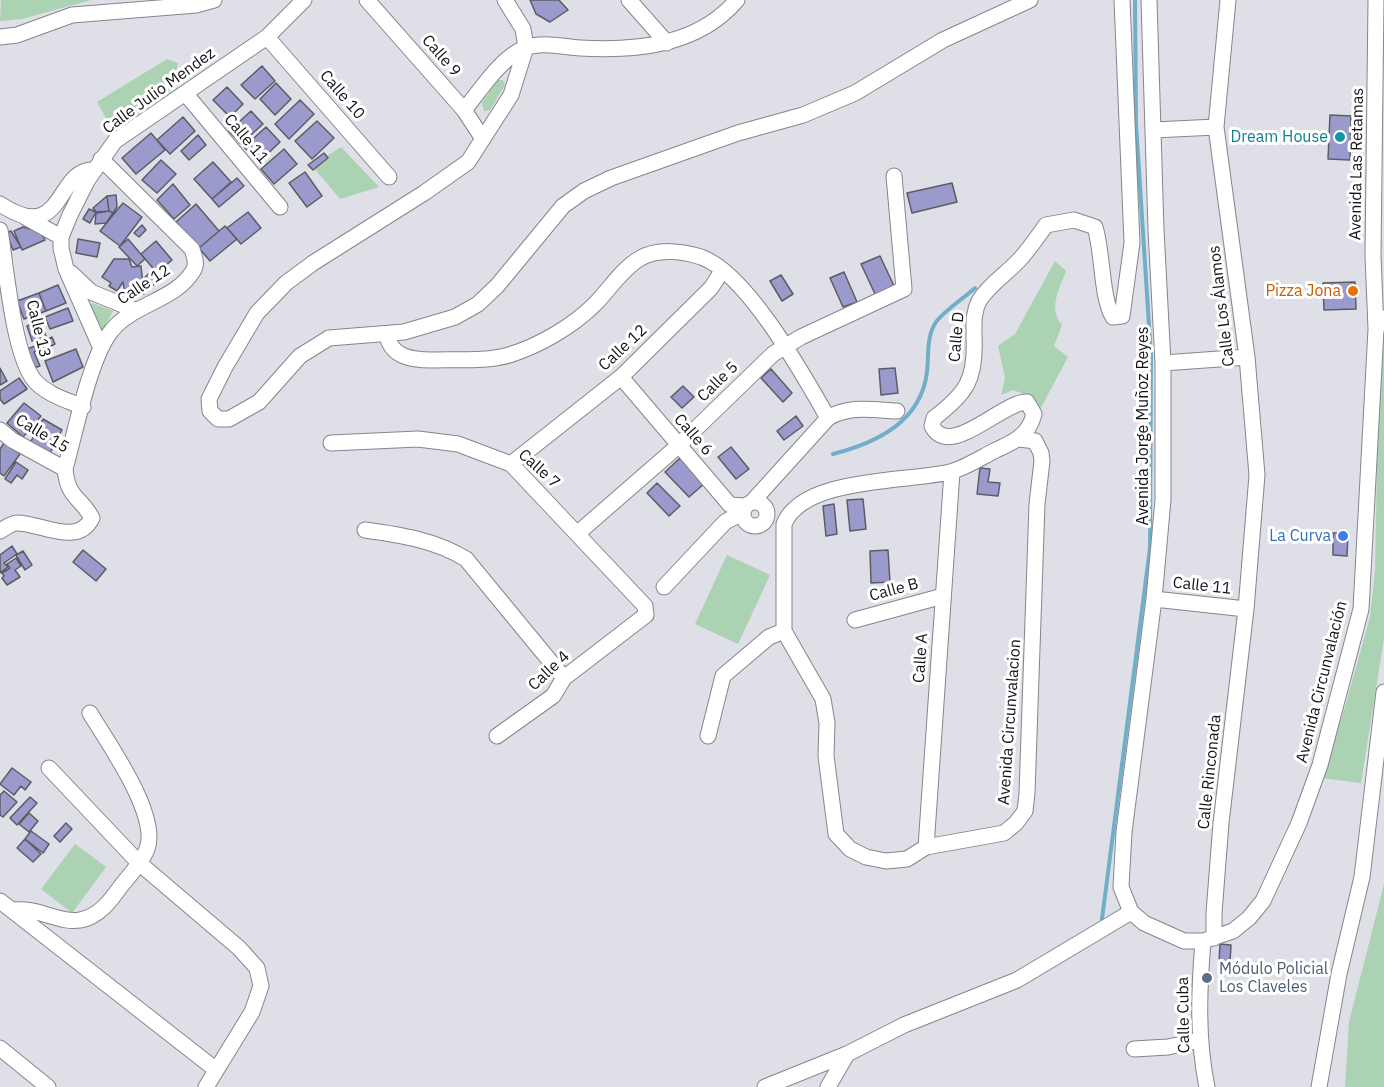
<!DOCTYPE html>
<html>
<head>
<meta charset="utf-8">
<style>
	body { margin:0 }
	canvas { display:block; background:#dedfe7 }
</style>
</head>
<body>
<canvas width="1384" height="1087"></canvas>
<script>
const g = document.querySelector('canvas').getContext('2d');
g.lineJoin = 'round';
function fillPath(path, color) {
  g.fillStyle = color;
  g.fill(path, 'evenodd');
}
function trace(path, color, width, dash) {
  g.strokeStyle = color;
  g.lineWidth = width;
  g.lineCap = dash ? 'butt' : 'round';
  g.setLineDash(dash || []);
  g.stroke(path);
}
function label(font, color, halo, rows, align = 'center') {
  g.font = font + ' "IBM Plex Sans",sans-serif';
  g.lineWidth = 6;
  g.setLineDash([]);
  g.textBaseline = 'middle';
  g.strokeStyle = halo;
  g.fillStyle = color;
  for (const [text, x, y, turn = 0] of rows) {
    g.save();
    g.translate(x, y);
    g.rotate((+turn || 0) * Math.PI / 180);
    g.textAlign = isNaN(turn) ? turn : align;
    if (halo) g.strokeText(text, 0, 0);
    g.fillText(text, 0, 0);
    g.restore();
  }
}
fillPath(new Path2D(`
	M1,0H91L22,19L0,21Z
	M167,59L178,63L173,88L113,131L97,102Z
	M498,80H503L505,85L490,110L484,111L482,103Z
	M341,147L379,187L340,199L315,169L328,159L327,156Z
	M1055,261L1066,271C1059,290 1048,308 1062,325L1054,346L1068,357L1038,413L1027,395L1013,390L1001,395L1005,378L998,346L1015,334Z
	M92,303L113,311L101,333L91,306Z
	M1384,338V638L1361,783L1321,778L1345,707L1370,617L1375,571L1379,360Z
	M727,555L770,575L738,644L695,624Z
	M75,844L106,867L72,913L41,889Z
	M1384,884V1087H1345L1349,1022Z`), '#abd2b2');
trace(new Path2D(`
	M833,454C876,443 921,422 927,372C929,355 926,337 936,322C944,311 964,298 975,288
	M1102,919L1150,548L1151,356L1136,124L1135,0`), '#73aec9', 4);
const building = new Path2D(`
	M530,0H559L568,10L550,22L536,14Z
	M262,66L275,81L255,99L241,85Z
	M276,83L291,99L275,115L260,99Z
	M227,87L243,104L230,117L213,100Z
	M300,100L314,114L289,139L275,124Z
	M251,111L263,124L241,144L229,131Z
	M1330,115L1351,116L1350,160L1328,159Z
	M183,117L195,131L170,154L157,140Z
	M317,121L334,138L312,159L295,141Z
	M266,127L280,142L259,162L244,147Z
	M151,133L165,150L136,174L122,158Z
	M198,135L206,145L189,160L181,151Z
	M284,149L297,164L274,184L261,169Z
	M324,153L328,158L313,170L308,165Z
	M161,160L176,174L157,193L142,180Z
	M213,162L231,182L212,199L194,179Z
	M305,172L322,196L307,207L289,183Z
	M237,178L244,186L219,207L212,199Z
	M952,183L957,202L912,213L907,193Z
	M173,184L190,205L174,219L157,200Z
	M116,195L117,207L113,213L109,211L107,196Z
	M107,196L109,211L97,213L93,208Z
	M123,203L142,217L120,246L100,231Z
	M196,204L219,231L199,248L176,222Z
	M89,209L96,212L90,223L83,219Z
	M109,211L113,213L106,223L95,224L96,212Z
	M248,212L261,228L241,244L227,228Z
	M142,225L146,230L139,237L134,233Z
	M225,226L237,239L210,261L199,248Z
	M23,227L41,232L45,240L22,250L14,231Z
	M11,231L21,247L13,250L6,233Z
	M78,239L100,243L97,257L76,253Z
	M128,239L145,259L137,266L119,247Z
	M156,241L172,260L157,273L141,254Z
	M880,256L895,288L876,296L861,264Z
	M114,259H129L132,267L141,266L144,294L125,295L123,282L117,291L109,286L111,283L102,277Z
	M154,269L162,279L145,291L143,279Z
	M844,272L857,302L843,307L830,278Z
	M781,275L793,294L782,301L770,281Z
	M1355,282L1356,309L1324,310L1323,283Z
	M58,285L66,303L46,311L39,293Z
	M39,293L46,311L24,319L17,301Z
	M68,308L73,321L50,329L45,317Z
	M40,321L46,336L32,341L27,326Z
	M52,337L55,344L38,352L35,346Z
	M35,346L37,350L34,352L40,366L34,368L25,350Z
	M76,349L83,367L53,382L45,361Z
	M0,368L7,381L0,385Z
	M895,368L898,393L881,395L879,369Z
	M771,369L792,393L783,402L761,378Z
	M19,378L27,389L4,404L0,399V391Z
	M683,386L694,397L682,408L671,397Z
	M24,403L41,416L23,437L7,423Z
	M796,416L803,426L784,440L777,431Z
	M43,419L62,430L50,453L30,443Z
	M4,443L20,454L4,476L0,473V449Z
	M731,447L749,469L736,479L718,457Z
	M680,458L705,483L689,497L665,472Z
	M16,462L28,470L22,479L17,475L11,483L5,479Z
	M980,468L990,469L988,482L1000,483L998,496L977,494Z
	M657,483L680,506L669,516L647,493Z
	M863,499L866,529L850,531L847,500Z
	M834,504L837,534L826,536L823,506Z
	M1333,533H1348L1347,556L1333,555Z
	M12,546L17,554L4,563L8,567L0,573V555Z
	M83,550L106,569L96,581L73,562Z
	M888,550L890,582L871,583L870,551Z
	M23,551L32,565L25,570L16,555Z
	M16,558L21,566L15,570L20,577L7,585L2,578L4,576L2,573L10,568L7,564Z
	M12,768L31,782L25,790L21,786L14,795L0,784Z
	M4,791L17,802L3,817L0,815V795Z
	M30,797L37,803L17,825L10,818Z
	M29,813L38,821L29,832L19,824Z
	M66,823L72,829L60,842L54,836Z
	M31,831L49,844L43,853L25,839Z
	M25,839L41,854L33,862L17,848Z
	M1220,944L1231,945L1230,962H1219Z`);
fillPath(building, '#9b9acc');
trace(building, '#5c5c64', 1.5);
const minor = new Path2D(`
	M367,0L464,110L483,139
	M505,0L523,29L526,47L511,95L468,162L424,193L313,263L286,283L257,313L225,367L209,399L210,411L218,419H229L259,402L300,356L329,338L404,332L455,317L478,304L497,286L563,206L584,191L611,178L738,133L803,115L855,93L943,40L1030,0
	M629,0L667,43
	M1149,0L1156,230L1163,363V500L1154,599L1124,832L1121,887L1131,912L1144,923L1184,941H1203L1233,931L1249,918L1263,901L1299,823L1320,765L1361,609L1376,329L1384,318
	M0,37L17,35L72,15L196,5L214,0
	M267,37L389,177
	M185,93L280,207
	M464,110C481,90 500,58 525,48C542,41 563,47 580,48C636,51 698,46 737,0
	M1154,130L1216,127
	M0,204C65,247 55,168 94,170
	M25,217L61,237
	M0,230C6,266 13,353 34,380C46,394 66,400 83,407
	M71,273L91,292L135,310
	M1376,329L1373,256L1376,0
	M387,334C390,357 412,360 432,360C457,359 485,362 509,355C539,346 573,326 595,304C609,290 622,269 639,259C657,248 682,251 701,257C747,273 804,376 828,418
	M100,346L66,269L61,248V237L70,215L87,181L115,141L267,37L304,0
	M1163,363L1247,357
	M621,377L730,505L745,506
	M0,430L12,440L65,469
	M1020,439L1035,441L1041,453L1042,461L1037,504L1027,793L1025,811L1016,823L1004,833L926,847L907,859L886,861L866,857L850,849L836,834L826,756L827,723L823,699L784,631V524C803,477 907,482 950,472C965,468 982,457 996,450C1014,442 1029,435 1034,414L1027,402C1003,401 950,460 932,426L934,418C967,393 976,379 974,337C974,324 973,313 979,301C989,284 1008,273 1021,258C1030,248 1038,236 1046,225L1074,220L1095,227C1103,252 1101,298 1113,317L1122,316L1132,243L1122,0
	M331,443L418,439L458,444L511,464L645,606L646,615L564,678L553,696L497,736
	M511,464L621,377L711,288L722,271
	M743 514a12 12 0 1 1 24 0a12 12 0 1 1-24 0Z
	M752,502L828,418C849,405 873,410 897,411
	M365,530C401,535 435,540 466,559L564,678
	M0,531C5,528 12,523 17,523C41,523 78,547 92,518C80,496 68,499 65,469C75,434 90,356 112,330C133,304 176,300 193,271C198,264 194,256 192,249L101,159
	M578,533L678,446L773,354L801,337L904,289L894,176
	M664,587L725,522L742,513
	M1154,599L1246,609
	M855,620L943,596
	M708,736L723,676L769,637L784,631
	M49,768L139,863L239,948L257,968L261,986L252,1012L206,1087
	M926,847L952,472
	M0,901L215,1069
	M13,910C38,907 61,924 80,920C99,917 111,900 121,886C130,875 142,862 147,849C160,815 107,742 90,713
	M1214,938V913L1221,823L1246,609L1257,475L1247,357L1216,127L1228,0
	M1203,941C1199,990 1197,1039 1207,1087
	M0,1048L48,1087
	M1134,1049L1168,1047L1200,1040
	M765,1087L847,1054L904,1025L1017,980L1131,912
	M828,1087L847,1054
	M1319,1087L1339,974L1362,877L1384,692`);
trace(minor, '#85858d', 17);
trace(minor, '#fff', 15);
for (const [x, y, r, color] of [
	[1340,137,6,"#0f9aa8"],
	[1353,291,6,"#e8710a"],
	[1343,536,6,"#3f7fe0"],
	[1207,978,6,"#5c6f8a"]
]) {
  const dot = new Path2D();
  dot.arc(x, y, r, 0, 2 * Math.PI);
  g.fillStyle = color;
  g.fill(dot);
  trace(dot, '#fff', 2);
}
label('16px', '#141418', '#fff', [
	["Calle 9",441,56,49],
	["Calle Julio Mendez",159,91,-36],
	["Calle 10",342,95,49],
	["Calle 11",246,139,50],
	["Avenida Las Retamas",1357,164,-89],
	["Calle 12",144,285,-33],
	["Calle Los Álamos",1222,306,-97],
	["Calle 13",38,329,76],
	["Calle D",957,337,-85],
	["Calle 12",623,348,-43],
	["Calle 5",718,382,-44],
	["Avenida Jorge Muñoz Reyes",1143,426,-90],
	["Calle 15",42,434,31],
	["Calle 6",693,435,49],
	["Calle 7",539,469,42],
	["Calle 11",1202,586,6],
	["Calle B",894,590,-15],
	["Calle A",921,658,-86],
	["Calle 4",549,671,-43],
	["Avenida Circunvalación",1322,682,-76],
	["Avenida Circunvalacion",1010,722,-86],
	["Calle Rinconada",1210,772,-84],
	["Calle Cuba",1184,1015,-91]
]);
label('16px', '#0d838f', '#fff', [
	["Dream House",1328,137]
], 'right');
label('16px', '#c56008', '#fff', [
	["Pizza Jona",1341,291]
], 'right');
label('16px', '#366cbe', '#fff', [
	["La Curva",1331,536]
], 'right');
label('16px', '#4e5e75', '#fff', [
	["Módulo Policial",1219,969],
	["Los Claveles",1219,987]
], 'left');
</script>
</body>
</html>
